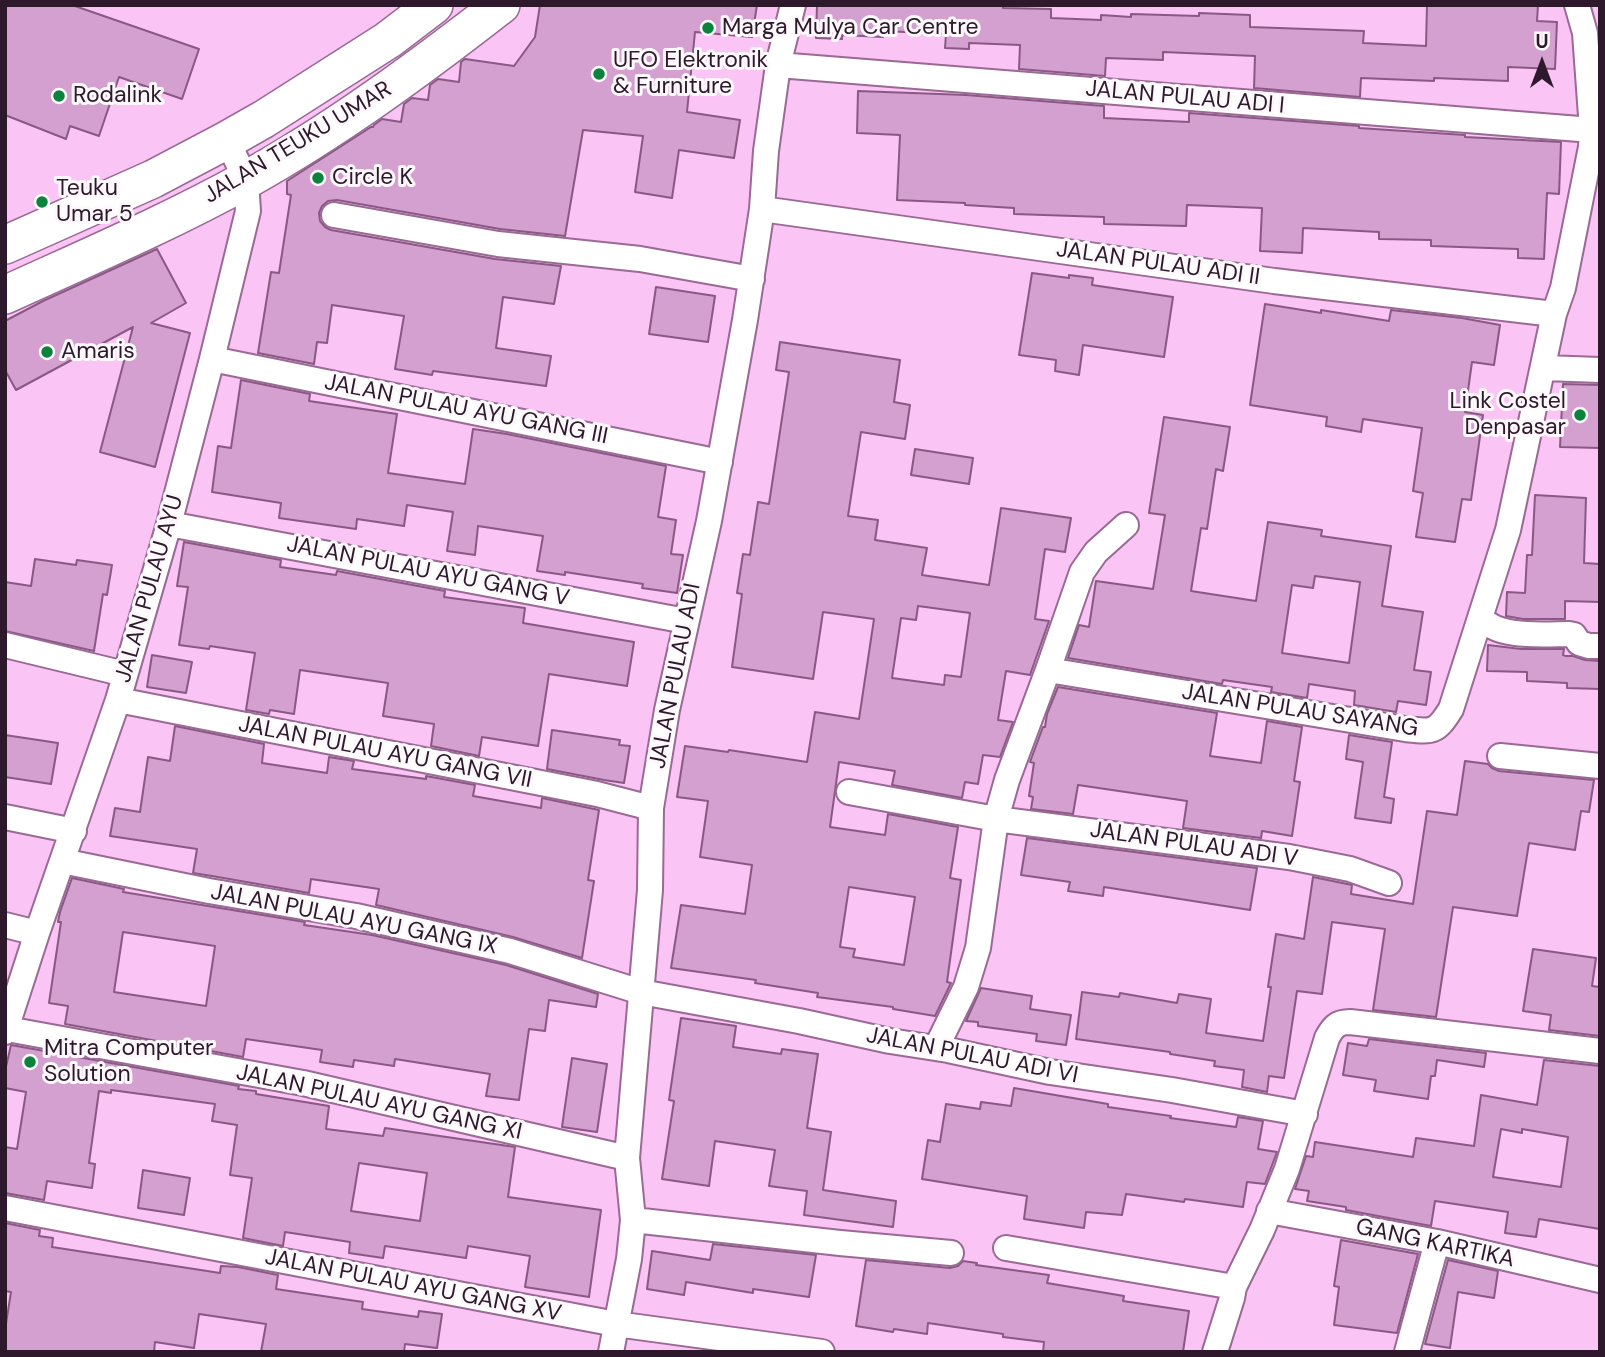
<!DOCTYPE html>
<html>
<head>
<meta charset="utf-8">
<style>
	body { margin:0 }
	#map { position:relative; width:1605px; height:1357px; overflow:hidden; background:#fac4f4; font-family:"DM Sans",sans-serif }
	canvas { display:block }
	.frame { position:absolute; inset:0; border:7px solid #2d192b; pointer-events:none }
	.north { position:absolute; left:1507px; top:28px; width:70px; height:70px; -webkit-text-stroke:5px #fdf8fc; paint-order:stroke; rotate:0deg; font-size:19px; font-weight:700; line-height:28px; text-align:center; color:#2d192b }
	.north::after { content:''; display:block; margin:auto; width:24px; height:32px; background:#2d192b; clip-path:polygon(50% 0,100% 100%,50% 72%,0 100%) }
</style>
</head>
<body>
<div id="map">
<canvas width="1605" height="1357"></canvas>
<div class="frame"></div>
<div class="north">U</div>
</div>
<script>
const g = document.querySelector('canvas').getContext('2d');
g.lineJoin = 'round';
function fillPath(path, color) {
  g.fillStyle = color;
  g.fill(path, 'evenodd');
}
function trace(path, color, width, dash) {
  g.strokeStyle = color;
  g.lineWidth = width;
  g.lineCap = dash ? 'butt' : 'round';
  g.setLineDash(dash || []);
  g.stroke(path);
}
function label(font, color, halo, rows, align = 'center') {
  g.font = font + ' "DM Sans",sans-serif';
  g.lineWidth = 6;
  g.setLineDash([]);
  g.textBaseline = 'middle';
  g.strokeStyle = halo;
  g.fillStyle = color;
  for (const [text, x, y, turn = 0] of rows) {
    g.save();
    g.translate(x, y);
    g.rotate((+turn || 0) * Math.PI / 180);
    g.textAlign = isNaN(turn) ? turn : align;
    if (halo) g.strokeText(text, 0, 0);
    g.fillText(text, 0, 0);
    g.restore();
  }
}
const building = new Path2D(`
	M5,5H72L199,49L182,99L119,77L99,136L70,126L66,139L5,115Z
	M540,5H757L752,37L695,32L687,112L740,120L734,158L679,150L672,198L635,192L643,136L583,130L565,236L500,229L337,200L328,201L322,206L319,213L320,221L325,227L331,230L495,259L561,266L554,304L503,297L496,348L551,356L546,386L433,371L432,375L395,369L404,316L332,305L327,343L317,342L314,364L258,353L271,272L279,273L291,195L287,194V181L371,127H373L374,125L382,119L401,122L404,104L412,98L428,100L430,85L438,79L459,82L461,62L465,59L514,66L535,37Z
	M817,5H1003V8L1051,9V18L1101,20V15L1131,17V14L1199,16V13L1250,15V27L1364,31L1363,43L1426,46L1427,5H1538L1537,21L1557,22L1555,69L1508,67V81L1434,78V81L1361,78L1360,97L1254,88L1255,56L1163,52V60L1106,58L1105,76L1019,69L1020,45L969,43V49L945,48L946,34L884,31L883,37L842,35V39L816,38Z
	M858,91L966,95L1104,106V118L1189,122V113L1359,126V128L1465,135V137L1561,142L1559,194L1547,193L1544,259L1518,258V249L1431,246V240L1379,239V232L1303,228L1302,253L1260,251L1262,208L1187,205L1186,226L1104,224V217L1014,214V208L965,205V203L897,200L900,135L857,133Z
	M157,249L186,303L151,323L190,333L155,467L100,452L133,327L16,390L5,370V321L43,301Z
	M1032,273L1069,278V275L1093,278L1092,285L1173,297L1164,357L1083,345L1079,375L1055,371L1056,360L1019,355Z
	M656,287L715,296L708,342L649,334Z
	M1265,304L1321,313V310L1389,321L1391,310L1462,318L1500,325L1494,365L1472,362L1465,412L1483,415L1471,500L1462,499L1455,542L1416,537L1423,493L1413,491L1422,428L1363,419L1361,432L1326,426L1327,417L1250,405Z
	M780,342L900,360L894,402L910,405L905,439L861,432L848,516L878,520L875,540L927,548L922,575L989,585L1001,508L1071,518L1065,552L1045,549L1035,619L1049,621L1030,675L1006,671L998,720L1013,722L1000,757L983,755L978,784L965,782L962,798L892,785L895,771L839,762L830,827L885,835L888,814L958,827L950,878L961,880L947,982L951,983L935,1016L893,1009V1007L817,997L818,993L755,983L756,980L671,968L681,905L745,914L752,865L700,857L708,801L677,797L685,746L728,752L729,750L807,762L815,712L859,719L874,619L823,612L813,679L732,667L742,594L737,593L743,554L750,555L758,502L769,504L789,372L776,370ZM918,606L970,613L961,677L945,675L944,685L892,678L901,618L916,620ZM849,887L915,897L904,965L853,957L855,949L840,947Z
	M241,380L310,394L309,401L397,414L388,473L465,484L473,429L507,434L666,466L658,517L676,520L671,554L683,555L677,593L642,588L643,584L565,572V575L537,571L543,536L478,526L475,555L447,551L453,512L407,505L404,526L357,519L356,529L279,518L281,503L212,492L218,446L231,448Z
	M1563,384L1600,385V448L1560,447Z
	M1164,417L1230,427L1223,471L1216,469L1207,529L1201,528L1191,591L1256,601L1268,522L1322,530L1321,536L1391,546L1382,606L1423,612L1414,670L1431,672L1426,705L1398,701L1396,712L1354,705L1355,691L1309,684L1307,698L1271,692L1272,687L1223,680L1222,684L1068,658L1079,625L1089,627L1096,581L1153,589L1165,515L1149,513ZM1315,576L1360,582L1349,663L1282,653L1292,585L1313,588Z
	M915,449L973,458L969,484L911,475Z
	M1535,495L1586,498L1584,563L1600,564V602L1565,601V619H1523L1506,616L1507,592L1525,593L1527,555H1532Z
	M184,542L281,560L280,567L336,575L337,571L445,591L444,597L525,608L523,623L634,642L627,686L549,674L538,746L482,737L479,756L431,746L434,724L383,716L388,683L300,670L294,714L270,710L269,714L246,710L255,653L210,646L209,649L179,645L188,587L177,586Z
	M35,559L76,565L77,560L112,565L107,595L103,594L94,651L5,631V582L31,586Z
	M1488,645L1521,649H1564L1563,655L1566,656H1573L1585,660L1600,661V689L1567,688V683L1527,681V672L1487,671Z
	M152,655L192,662L186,693L147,687Z
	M1058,687L1217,713L1210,756L1261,763L1267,721L1302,727L1294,781L1300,782L1292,836L1262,831L1261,838L1183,828L1187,801L1078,785L1073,814L1031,809L1033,797L1029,796L1034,763L1030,762L1043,727H1045L1047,714Z
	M175,726L264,744L262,763L327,773L329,757L354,761L352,769L426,779V776L475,785L473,796L541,808L542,798L599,810L588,880L594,881L582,958L513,937L376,905L379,889L311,879L309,893L212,876L193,873L197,849L110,836L115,808L140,812L148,757L170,761Z
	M552,730L620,740L619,745L630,746L624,783L604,780L547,769Z
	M5,735L58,743L51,784L5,777Z
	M1349,735L1392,742L1384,797L1394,799L1391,823L1355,818L1363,762L1346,759Z
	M1465,761L1488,764L1492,768L1499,771L1594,780L1589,812L1581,811L1575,850L1529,843L1517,916L1453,907L1436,1017L1373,1010L1385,929L1332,922L1322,994L1297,991L1284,1078L1269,1076L1267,1092L1242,1087L1244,1070L1214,1066L1215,1061L1170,1054V1052L1076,1039L1082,992L1119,997L1120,993L1177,1003L1179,994L1211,999L1206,1033L1263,1041L1271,987H1268L1276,934L1304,939L1313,877L1352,885L1351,894L1413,904L1427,811L1457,815Z
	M1027,838L1257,868L1250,910L1104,887L1103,896L1068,891L1070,882L1021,875Z
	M72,878L124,889L123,892L305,922L304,925L372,935L506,965L598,994L596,1007L549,1000L545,1031L529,1029L519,1100L486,1096L490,1074L395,1059L394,1066L354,1060L353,1067L320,1062L322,1050L246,1039L243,1057L65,1024L68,1006L49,1003L61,922H58L60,912ZM123,932L215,946L206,1006L114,992Z
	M1533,949L1596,958L1592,986L1600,987V1036L1549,1030L1551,1015L1523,1011Z
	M981,988L1032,996L1030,1009L1071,1015L1066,1045L1036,1041L1037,1034L978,1026V1022L966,1021Z
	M681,1018L736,1026L733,1047L781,1054L782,1049L818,1054L807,1128L831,1132L823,1190L896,1201L893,1227L804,1215L807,1191L769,1186L775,1150L715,1141L709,1186L662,1179L674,1101L669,1100Z
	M1369,1039L1486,1053L1484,1067L1437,1060L1435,1076H1431L1428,1099L1374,1091L1376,1080L1343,1075L1348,1043L1367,1046Z
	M11,1045L239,1086L238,1089L256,1091V1094L329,1106L326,1129L383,1136L385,1128L515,1147L508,1197L601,1210L589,1297L525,1287L530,1256L468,1246L466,1258L385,1246L383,1258L349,1253L350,1242L285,1232L283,1246L243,1238L252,1178L230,1175L237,1125L212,1121L215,1104L111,1090V1093L99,1091L89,1163L95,1164L92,1188L47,1181L44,1200L5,1193V1147L17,1149L26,1092L5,1088V1071ZM359,1163L427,1173L420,1221L351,1211Z
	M572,1058L607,1064L597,1132L562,1127Z
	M1544,1060L1600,1066V1229L1539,1219L1536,1237L1505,1233L1508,1212L1435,1201L1431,1226L1346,1210V1207L1307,1201L1309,1191L1295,1189L1306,1156L1313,1157L1315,1142L1413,1157L1416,1138L1474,1146L1481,1095L1537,1105ZM1501,1129L1522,1133V1129L1568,1137L1561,1187L1493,1177Z
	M1014,1088L1108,1104V1107L1171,1116L1170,1118L1236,1127L1238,1117L1263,1121L1258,1149L1277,1152L1265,1184L1247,1182L1243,1207L1185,1199L1184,1202L1126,1194L1122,1215L1086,1212L1084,1228L1024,1219L1027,1196L922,1179L928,1140L940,1142L946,1104L980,1109L981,1102L1011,1106Z
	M143,1170L190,1178L184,1215L138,1208Z
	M5,1223L40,1230L39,1236L53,1238L52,1247L220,1273L221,1266L238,1267L278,1275L276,1289L363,1302L362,1309L418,1317L419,1311L442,1314L437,1348L405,1344L404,1352H261L266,1324L199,1314L194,1348L155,1342L154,1352H5V1330L11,1292L5,1291Z
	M1341,1240L1418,1254L1397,1333L1334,1325L1339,1287L1334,1286Z
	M713,1244L816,1255L809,1297L753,1289V1293L686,1282L684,1295L647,1289L652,1251L710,1260Z
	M866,1260L950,1268L958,1266L963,1261L977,1263L976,1265L1049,1275L1047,1283L1124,1296L1123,1301L1189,1311L1183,1352H1043L1044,1342L1003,1337V1334L928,1323L927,1334L894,1329L893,1332L856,1326Z
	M1448,1260L1498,1271L1494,1298L1458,1292L1450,1348L1425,1344Z`);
fillPath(building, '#d4a0cf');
trace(building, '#895984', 2);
const street = new Path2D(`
	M778,65L1592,130
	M762,209L1274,281L1554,314
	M334,215L498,244L640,259L752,279
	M212,359L720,462
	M1544,368L1600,370
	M169,524L686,621
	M1481,617C1496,639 1545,634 1569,634L1574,635L1579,643L1589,646H1600
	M5,645L125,674
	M1048,670L1405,729C1433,732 1436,733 1451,709L1508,530L1554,314L1563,288L1591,147L1592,130L1585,33L1577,5
	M118,700L597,794L651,808
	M1500,756L1600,766
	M849,792L996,819L1289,857L1350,869L1389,883
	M5,817L74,831
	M62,861L209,891L356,916L510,951L641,992L799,1021L890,1041L948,1050L1050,1072L1172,1090L1305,1114
	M5,925L37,933
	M7,1029L303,1083L627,1158
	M5,1032L37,933L118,700L169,524L212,359L248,211L246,180L227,140
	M936,1048L966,987L978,948L996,819L1007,780L1048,670L1082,572L1096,552L1126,525
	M5,1208L616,1324L822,1352
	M1269,1211L1437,1242L1600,1280
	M633,1220L840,1243L951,1253
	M1006,1248L1234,1287
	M611,1352L629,1259L633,1220L627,1158L650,890L651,808L667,710L709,521L745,320L762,209L766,151L778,65L793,5
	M1215,1352L1232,1298L1234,1287L1262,1230L1287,1169L1327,1038C1333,1027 1337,1022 1350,1022L1600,1051
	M1407,1352L1437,1242`);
const secondary = new Path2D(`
	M5,245L153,179L227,140L264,119L388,40L434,5
	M5,295C86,258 168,223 246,180C336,130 420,68 501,5`);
trace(street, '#9a6995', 28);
trace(secondary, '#9a6995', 40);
trace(street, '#fff', 24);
trace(secondary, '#fff', 37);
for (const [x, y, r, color] of [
	[708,28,7,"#0b833c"],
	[599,74,7,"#0b833c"],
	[59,96,7,"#0b833c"],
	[318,178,7,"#0b833c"],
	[42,202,7,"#0b833c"],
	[47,352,7,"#0b833c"],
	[1580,415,7,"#0b833c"],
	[30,1062,7,"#0b833c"]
]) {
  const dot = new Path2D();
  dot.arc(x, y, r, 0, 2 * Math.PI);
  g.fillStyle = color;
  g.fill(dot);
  trace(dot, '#fdf8fc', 2.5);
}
label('23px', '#2d192b', '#fdf8fc', [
	["Marga Mulya Car Centre",722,28],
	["UFO Elektronik",613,61],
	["& Furniture",613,87],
	["Rodalink",73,96],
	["Circle K",332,178],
	["Teuku",56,189],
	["Umar 5",56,215],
	["Amaris",61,352],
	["Link Costel",1566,402,"right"],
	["Denpasar",1566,428,"right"],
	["Mitra Computer",44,1049],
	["Solution",44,1075]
], 'left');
label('23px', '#2d192b', '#fdf8fc', [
	["JALAN PULAU ADI I",1185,98,5],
	["JALAN TEUKU UMAR",298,143,-31],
	["JALAN PULAU ADI II",1158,264,8],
	["JALAN PULAU AYU GANG III",466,410,11],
	["JALAN PULAU AYU GANG V",428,572,11],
	["JALAN PULAU AYU",150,589,-74],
	["JALAN PULAU ADI",676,676,-79],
	["JALAN PULAU SAYANG",1300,711,9],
	["JALAN PULAU AYU GANG VII",385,753,11],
	["JALAN PULAU ADI V",1194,845,8],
	["JALAN PULAU AYU GANG IX",354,920,11],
	["JALAN PULAU ADI VI",972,1056,11],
	["JALAN PULAU AYU GANG XI",379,1103,12],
	["GANG KARTIKA",1435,1244,12],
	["JALAN PULAU AYU GANG XV",413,1286,11]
]);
</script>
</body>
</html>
